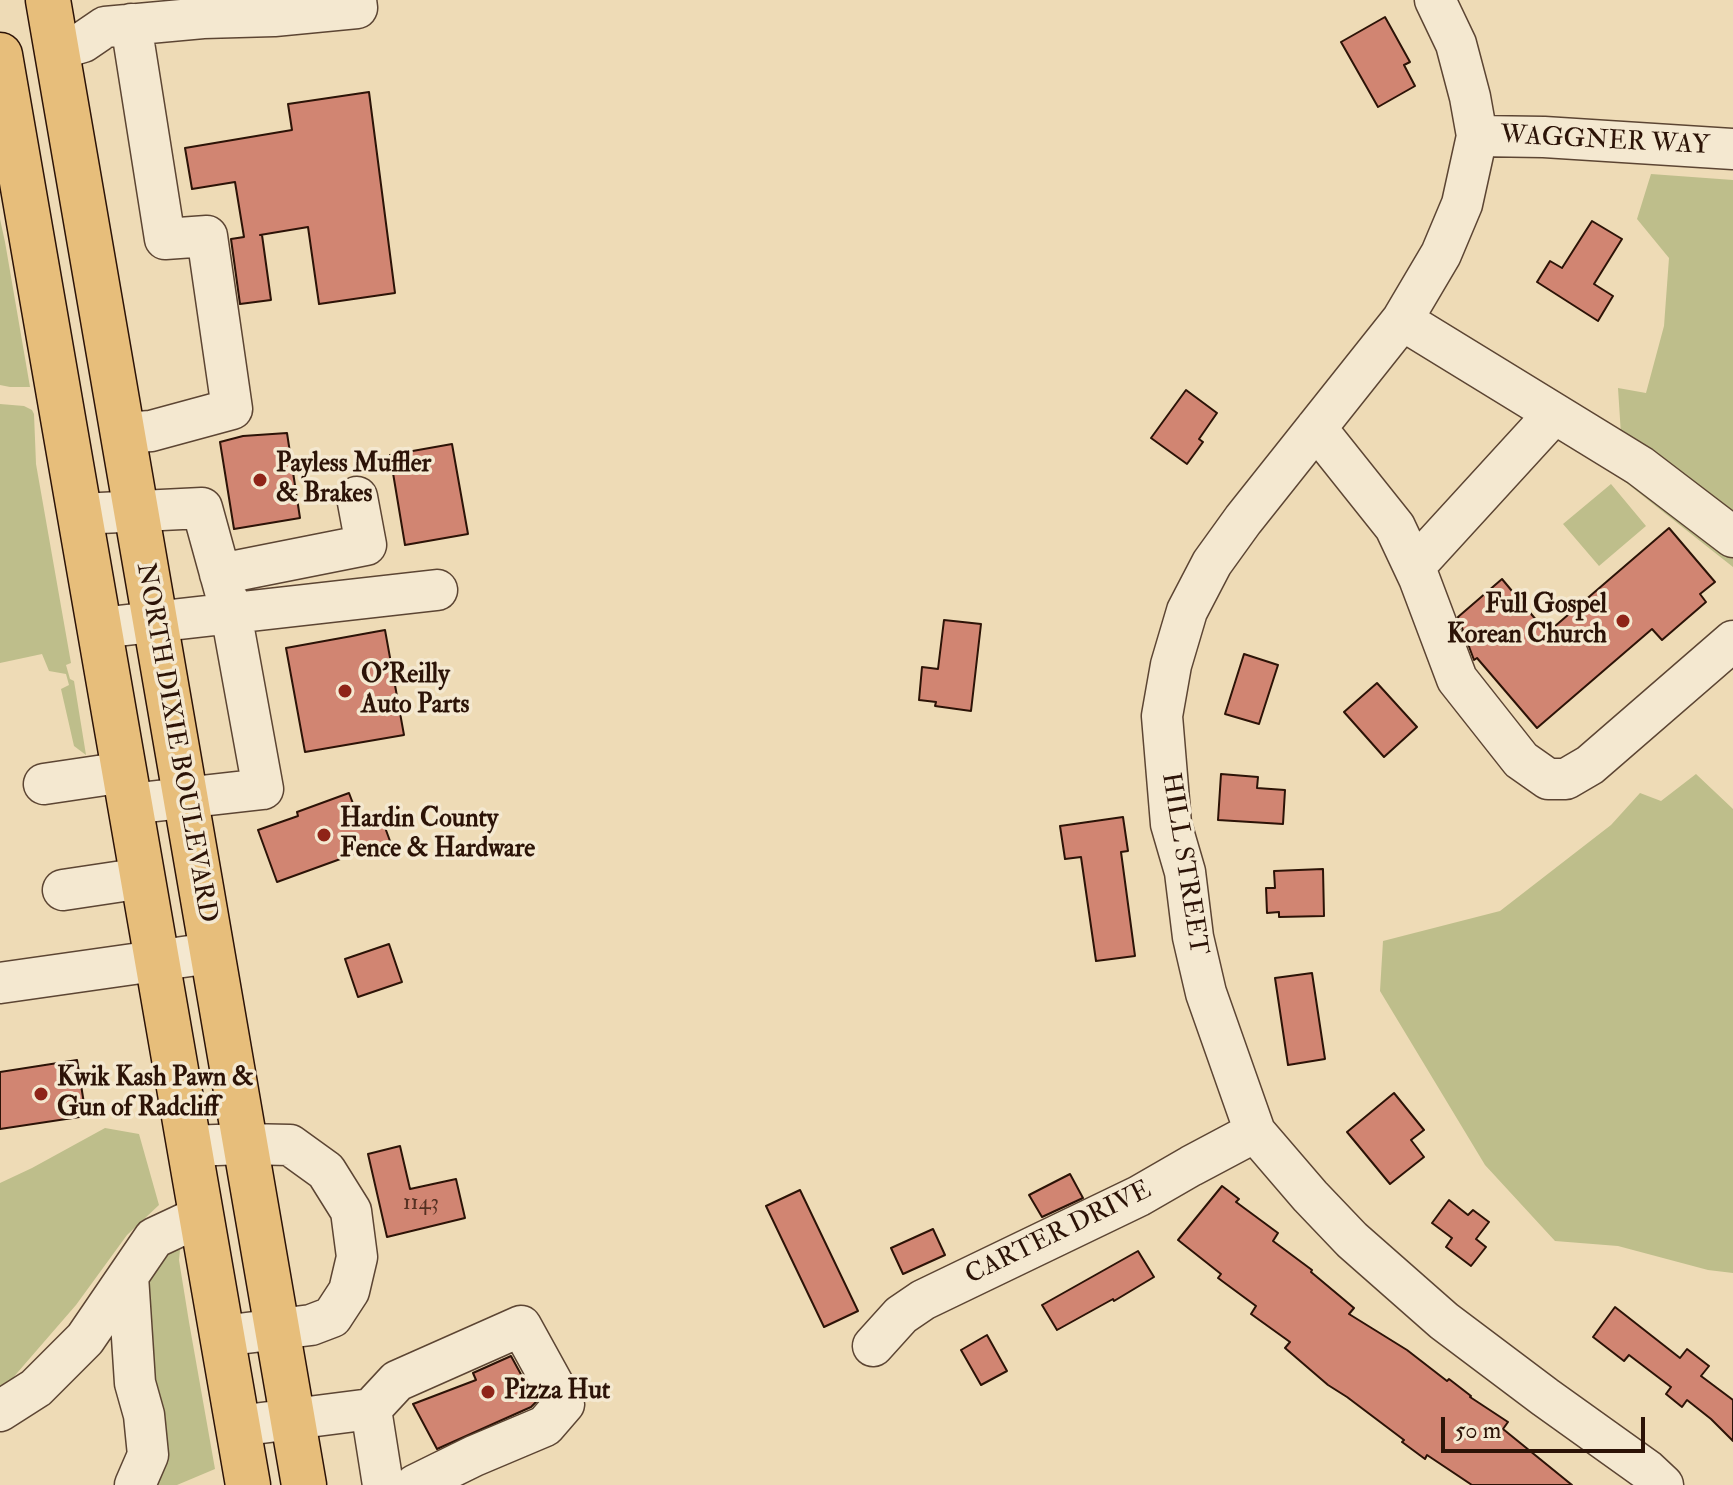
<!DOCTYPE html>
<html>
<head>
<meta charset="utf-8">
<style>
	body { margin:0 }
	#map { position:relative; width:1733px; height:1485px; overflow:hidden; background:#eedbb6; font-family:"IM FELL Double Pica",serif }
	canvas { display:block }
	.scale { position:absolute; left:1441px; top:1417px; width:204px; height:36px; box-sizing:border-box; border:4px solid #2c1307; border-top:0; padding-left:10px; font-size:24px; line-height:28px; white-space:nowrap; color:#2c1307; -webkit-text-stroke:6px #f4e8d0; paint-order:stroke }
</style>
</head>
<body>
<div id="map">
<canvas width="1733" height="1485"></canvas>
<div class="scale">50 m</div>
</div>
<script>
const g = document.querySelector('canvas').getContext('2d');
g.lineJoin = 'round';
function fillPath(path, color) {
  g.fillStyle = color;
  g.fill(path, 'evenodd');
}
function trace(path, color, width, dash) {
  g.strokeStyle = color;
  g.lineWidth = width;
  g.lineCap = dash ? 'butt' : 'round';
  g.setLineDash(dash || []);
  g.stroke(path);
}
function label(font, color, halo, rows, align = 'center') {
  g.font = font + ' "IM FELL Double Pica",serif';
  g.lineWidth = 7;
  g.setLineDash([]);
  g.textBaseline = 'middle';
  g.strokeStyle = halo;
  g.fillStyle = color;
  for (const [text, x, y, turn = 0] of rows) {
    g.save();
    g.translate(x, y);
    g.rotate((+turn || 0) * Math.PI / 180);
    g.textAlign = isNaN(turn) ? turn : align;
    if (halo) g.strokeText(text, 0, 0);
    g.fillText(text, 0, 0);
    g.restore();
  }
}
fillPath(new Path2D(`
	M1651,174L1733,180V567L1624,481L1618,388L1646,393L1664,326L1669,258L1637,219Z
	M0,219L5,242L30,387H10L0,385Z
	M0,404L24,406L32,410L34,414L36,464L71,663L66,665L70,679L74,681L86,755L74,746L61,689L69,685L66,674L49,671L42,654L0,663Z
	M1611,484L1646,526L1599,566L1563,524Z
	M1696,774L1733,809V1273L1708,1270L1618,1246L1555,1241L1485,1165L1380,991L1383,941L1500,911L1611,825L1640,793L1661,801Z
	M105,1128L139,1134L159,1205L127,1235L76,1305L11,1380L0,1389V1183L32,1168Z
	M162,1247L180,1250L179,1260L189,1322L215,1469L177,1485H148L145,1278Z`), '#bebe8b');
const building = new Path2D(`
	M1385,17L1410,62L1404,65L1415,86L1378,107L1341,42Z
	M369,92L395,293L319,304L308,227L260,235H262L271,300L240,304L231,239L244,237L235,182L192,189L185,148L292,130L288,104Z
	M1592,221L1622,239L1594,284L1613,296L1598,321L1537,282L1550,261L1562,268Z
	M1186,390L1217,413L1199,439L1203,442L1187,464L1151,438Z
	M287,433L300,518L234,529L220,442L243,436Z
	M452,444L468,534L405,545L390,455Z
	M1669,528L1715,582L1700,594L1706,602L1662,640L1652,629L1537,728L1477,658L1474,660L1458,617L1502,579L1547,633Z
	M944,620L981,624L971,711L935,706L936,702L919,700L922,667L938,669Z
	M385,630L404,735L305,752L286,648Z
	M1244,654L1278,665L1259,724L1225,714Z
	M1377,683L1417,727L1384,757L1344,712Z
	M1221,774L1258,777L1257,788L1285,790L1283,824L1218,820Z
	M349,793L360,822L380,814L390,841L277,882L258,830L298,816L297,812Z
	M1123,817L1128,851L1121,852L1135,956L1096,961L1081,857L1065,859L1060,826Z
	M1323,869L1324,916L1279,917V912L1267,913L1266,888H1275L1274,871Z
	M389,944L402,982L358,997L345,959Z
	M1312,973L1325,1059L1288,1065L1275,978Z
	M77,1060L86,1116L0,1129V1072Z
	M1394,1093L1424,1130L1411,1140L1424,1157L1390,1184L1347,1132Z
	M400,1146L410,1189L456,1179L465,1218L387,1237L368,1154Z
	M1070,1174L1083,1198L1042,1217L1029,1195Z
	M1222,1186L1239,1199L1236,1202L1278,1233L1273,1241L1312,1270L1311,1272L1354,1308L1349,1314L1407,1350L1447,1381L1449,1379L1471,1396L1470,1397L1508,1422L1503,1429L1572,1485H1472L1427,1455L1425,1459L1402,1442L1404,1440L1347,1397L1328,1385L1285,1348L1290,1342L1251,1314L1256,1306L1218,1278L1221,1274L1178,1240Z
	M800,1190L858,1311L824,1327L766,1206Z
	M1449,1200L1468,1215L1473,1210L1489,1222L1476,1239L1486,1247L1471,1266L1446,1247L1452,1238L1432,1223Z
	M933,1229L945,1255L903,1274L891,1248Z
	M1138,1251L1154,1277L1114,1301L1113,1299L1057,1330L1042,1305Z
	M1615,1307L1680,1358L1687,1349L1709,1366L1701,1376L1733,1400V1441L1711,1419L1687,1400L1682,1407L1666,1394L1671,1387L1629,1355L1624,1361L1593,1337Z
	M987,1335L1007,1371L981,1385L961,1350Z
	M511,1356L536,1402L531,1407L437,1449L413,1404L476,1380L473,1373Z`);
fillPath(building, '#d18572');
trace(building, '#2c1307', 2);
const minor = new Path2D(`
	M1435,0L1456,44L1470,97L1477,136L1462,204L1441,254L1402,320L1243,520L1212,563L1187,611L1171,665L1162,716L1171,824L1185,872L1193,937L1206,993L1255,1132L1310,1196L1352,1240L1444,1321L1545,1397L1647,1470L1663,1485
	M56,50L83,42L105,27L203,18L274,16L357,8L356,0
	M1477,136L1544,137L1733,149
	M1402,320L1640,466L1733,537
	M1316,428L1395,527L1419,578L1457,679L1521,760L1548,779H1566L1590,765L1733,641
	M123,433L151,431L232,409L207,236L165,239L131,24
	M80,514L202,508L231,613L263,789L130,804
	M1414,567L1554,414
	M220,574L366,545L357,497
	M100,628L437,590
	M44,784L125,772
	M63,890L143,878
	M0,983L211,953
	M189,1146L244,1144L290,1145L326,1171L351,1211L357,1257L349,1291L332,1317L311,1325L222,1336
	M128,1276L135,1383L144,1415L148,1455L135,1485
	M873,1346L901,1315L923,1300L1139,1196L1191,1166L1255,1132
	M371,1409L397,1381L521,1326L564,1404L545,1426L474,1456L415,1485
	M0,1411L36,1388L85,1339L154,1238L201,1216
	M238,1426L371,1409L383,1485`);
const highway = new Path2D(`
	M48,0L304,1485
	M0,55L248,1485`);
trace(minor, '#5c4533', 43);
trace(highway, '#2c1307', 47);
trace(minor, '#f4e8d0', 40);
trace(highway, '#e7be7b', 44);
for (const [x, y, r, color] of [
	[260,480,8,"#8f2418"],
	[1623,621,8,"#8f2418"],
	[345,691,8,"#8f2418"],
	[324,835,8,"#8f2418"],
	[41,1094,8,"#8f2418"],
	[488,1392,8,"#8f2418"]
]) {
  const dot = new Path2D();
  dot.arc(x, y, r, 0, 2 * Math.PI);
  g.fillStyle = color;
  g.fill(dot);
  trace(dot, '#f4e8d0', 3);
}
label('22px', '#553022', null, [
	["1143",421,1204]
]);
label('26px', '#2c1307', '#f4e8d0', [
	["WAGGNER WAY",1605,142,3],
	["NORTH DIXIE BOULEVARD",175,743,80],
	["HILL STREET",1183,864,81],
	["CARTER DRIVE",1059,1234,-26]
]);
label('bold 26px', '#2c1307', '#f4e8d0', [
	["Payless Muffler",276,465],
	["& Brakes",276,495],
	["Full Gospel",1607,606,"right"],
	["Korean Church",1607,636,"right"],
	["O'Reilly",361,676],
	["Auto Parts",361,706],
	["Hardin County",340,820],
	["Fence & Hardware",340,850],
	["Kwik Kash Pawn &",57,1079],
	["Gun of Radcliff",57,1109],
	["Pizza Hut",504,1392]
], 'left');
</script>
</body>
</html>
